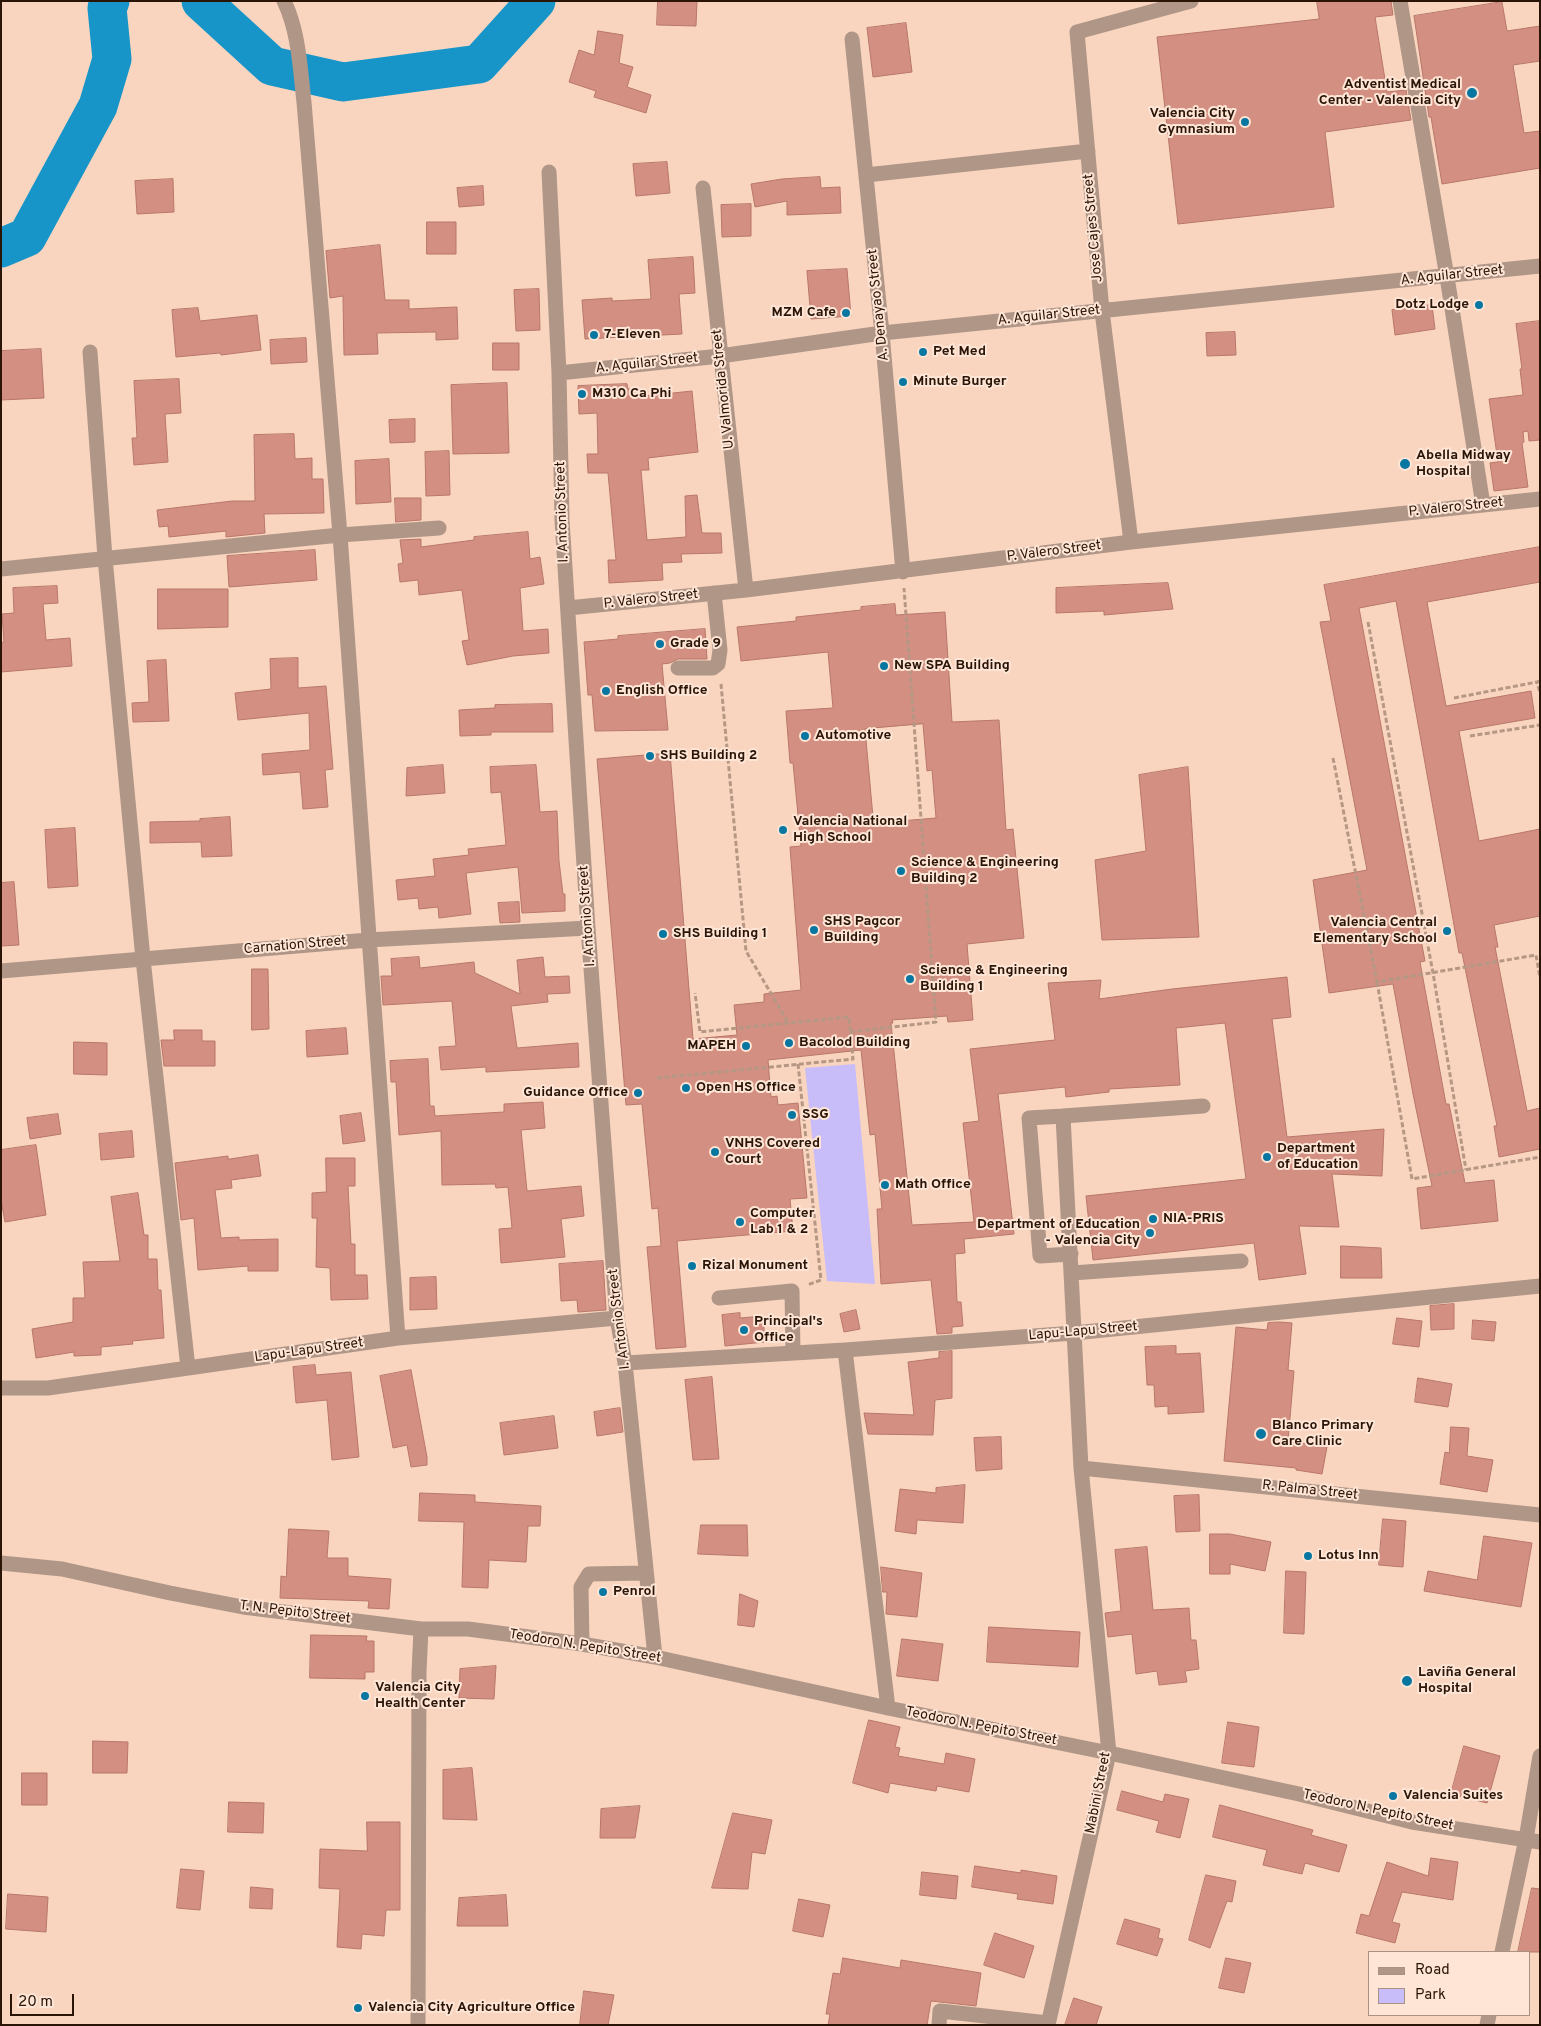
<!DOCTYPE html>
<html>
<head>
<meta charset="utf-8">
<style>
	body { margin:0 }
	#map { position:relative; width:1541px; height:2026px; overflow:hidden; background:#f9d5bf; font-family:Overpass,sans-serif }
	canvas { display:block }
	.frame { position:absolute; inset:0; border:2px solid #291406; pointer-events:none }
	.legend { position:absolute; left:1368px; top:1951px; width:162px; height:65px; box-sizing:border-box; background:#fee5d6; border:1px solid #a99183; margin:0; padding:6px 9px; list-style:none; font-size:15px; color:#291406 }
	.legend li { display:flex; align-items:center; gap:10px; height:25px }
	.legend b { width:25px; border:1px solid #a99183 }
	.scale { position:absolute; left:10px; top:1994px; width:64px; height:22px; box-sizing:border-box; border:2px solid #291406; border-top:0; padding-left:6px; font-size:15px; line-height:18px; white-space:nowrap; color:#291406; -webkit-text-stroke:4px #fee5d6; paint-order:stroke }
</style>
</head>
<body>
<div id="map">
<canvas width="1541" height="2026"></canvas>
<div class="frame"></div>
<ul class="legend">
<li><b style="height:6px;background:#b09687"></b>Road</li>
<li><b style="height:14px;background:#c8bdf8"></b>Park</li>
</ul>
<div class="scale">20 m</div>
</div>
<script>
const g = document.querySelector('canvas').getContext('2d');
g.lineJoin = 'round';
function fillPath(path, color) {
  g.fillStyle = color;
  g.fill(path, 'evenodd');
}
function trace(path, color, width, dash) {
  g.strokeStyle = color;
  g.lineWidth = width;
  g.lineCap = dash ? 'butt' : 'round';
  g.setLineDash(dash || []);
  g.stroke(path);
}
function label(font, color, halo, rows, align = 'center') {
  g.font = font + ' Overpass,sans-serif';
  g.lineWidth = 4;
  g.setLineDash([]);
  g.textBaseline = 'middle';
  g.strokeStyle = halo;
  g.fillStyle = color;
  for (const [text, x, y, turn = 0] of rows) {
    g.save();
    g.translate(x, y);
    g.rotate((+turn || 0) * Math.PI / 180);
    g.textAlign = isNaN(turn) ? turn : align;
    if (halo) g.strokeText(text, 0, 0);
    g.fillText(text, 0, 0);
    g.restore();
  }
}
fillPath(new Path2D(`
	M855,1064L875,1284L827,1281L805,1068Z`), '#c8bdf8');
trace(new Path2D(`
	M201,1L272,66L343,82L479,64L536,1
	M1,248L27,237L98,106L112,59L107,8L110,1`), '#1795c8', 39);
const building = new Path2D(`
	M658,1H697L696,26L657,25Z
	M1317,1H1391L1393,15L1375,17L1387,92L1406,90L1411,120L1325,132L1334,207L1178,224L1157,37L1319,19Z
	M1502,2L1507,31L1540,26V61L1513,65L1524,133L1540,131V168L1442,184L1431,117H1429L1414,16Z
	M906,23L912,72L873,77L867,28Z
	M598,31L623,35L619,63L633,67L627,87L651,95L646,113L594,97L596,91L569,82L579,50L594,55Z
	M667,162L670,193L636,196L633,164Z
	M820,177L821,188L840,187L841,213L787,215V201L755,207L751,184L782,179Z
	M173,179L174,212L137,214L135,181Z
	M483,186L484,205L459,207L457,188Z
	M751,204V236L722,237L721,205Z
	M427,222H456V254H427Z
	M380,245L385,300H409V309L457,307L458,339L436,340V332L377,333L378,354L344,355L343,296L330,298L326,251Z
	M693,257L695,293L679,294L682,334L585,339L582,300L612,298V301L651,299L648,260Z
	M847,269L851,316L811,319L807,271Z
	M539,289L540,330L516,331L514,290Z
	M1432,305L1435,329L1395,335L1392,310Z
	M198,308L200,321L257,315L261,350L221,355L220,353L176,357L172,310Z
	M1540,321V440L1529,441L1528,431L1523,432L1524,442L1522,443L1528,487L1494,491L1490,463L1498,462L1489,399L1523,395L1520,369H1522L1516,324Z
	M1235,332L1236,355L1207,356L1206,333Z
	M306,338L307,362L271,364L270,340Z
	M493,343H519V370H493Z
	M41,349L44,398L1,400V351Z
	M179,379L181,413L165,414L168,462L134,465L132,438H137L134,381Z
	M507,383L509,453L453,454L451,385Z
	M627,384L628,389H635V397L692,391L698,452L648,458L649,470H641L647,540L686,537L685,496L697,495L702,533H721L722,553L681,554L682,562L662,563L663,580L609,583L608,560H616L608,473H588L587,454H598L597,413L579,414L578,386Z
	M415,419V442L390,443L389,420Z
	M294,434L295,459L312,458V479H323L324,513L264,514L265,533L226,537V531L169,537L168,526L159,527L157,510L232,501H255L254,435Z
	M449,451L450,495L426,496L425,452Z
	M389,459L391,502L356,504L355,461Z
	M395,498H421V520L396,522Z
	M528,532L530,559L540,557L544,584L520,588L523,631L548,629L549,653L513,656L467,665L462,641L469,640L462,590L419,595L418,580L400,582L398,564L403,563L400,540L421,539V547L474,540V537Z
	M1540,547V582L1427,602L1446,706L1531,691L1535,718L1459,731L1479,841L1540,829V916L1494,925L1498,947H1495L1527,1111L1540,1108V1149L1499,1157L1494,1126H1497L1462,953H1459L1396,601L1359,608L1425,961L1420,962L1446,1104H1449L1465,1183L1494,1180L1498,1221L1421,1229L1417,1188L1432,1186L1413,1094L1393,984L1329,993L1313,880L1367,870L1320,622L1331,621L1324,585Z
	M315,550L317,580L229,587L227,556Z
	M1168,583L1173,609L1104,615V611L1056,613V588Z
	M57,586L58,603L43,604L46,640L70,638L72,666L1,672V643L4,642L2,614L14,613L13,588Z
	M158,589H228V627L158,629Z
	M895,604L896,615L945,612L952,722L999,720L1006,830L1013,829L1024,938L967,944L973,1020L948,1022L947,1016L892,1020L893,1023H891L912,1225L974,1222L963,1123L979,1121L970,1049L1055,1040L1048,983L1101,980L1099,999L1172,989L1287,977L1291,1017L1272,1019L1287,1137L1384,1129L1382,1176L1332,1174L1339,1227L1299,1226L1306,1274L1259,1280L1254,1243L1093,1260L1086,1196L1246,1179L1225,1023L1176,1028L1180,1085L1109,1089V1092L1066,1097L1065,1087L998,1094L1014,1234L964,1239L965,1253L955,1254L957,1302H961L963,1326L952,1327V1333L937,1334L931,1280L881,1284L877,1209H882L875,1134L870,1135L861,1050L768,1060L771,1097L777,1096L778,1105L798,1103L807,1198L790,1199L793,1231L677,1241L686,1347L656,1349L647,1247L661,1246L658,1208L652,1209L642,1104L626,1105L597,759L670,753L693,1039L737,1035L734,1005L764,1002V994L801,990L790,847L801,846L793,763H790L786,711L833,708L828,652L741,661L737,627L796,621V617L861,610V607ZM923,724L927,771L932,770L936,818L876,823V817H873L865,729Z
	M705,629L707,659H678L670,663L662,664L668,730L595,731L592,695H588L584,642L618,639V636Z
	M298,658V688L326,686L333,769L325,770L328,807L303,809L300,772L263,775L262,754L310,750L309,713L238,720L235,693L271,689L270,659Z
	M166,660L169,721L133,722L132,703L149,702L147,661Z
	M552,704L553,732H491V735L460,736L459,710L495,708V705Z
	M443,765L445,793L406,796L407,768Z
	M536,765L540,812L557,811L559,861L563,894H565V911L522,913L518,867L466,873L471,914L439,918L438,907L419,909L418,898L398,900L396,880L435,876L433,859L469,855L468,849L506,845L501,792L491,793L490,767Z
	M1188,767L1199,937L1102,940L1095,860L1146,851L1139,775Z
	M230,817L232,856L202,857L201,842L150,843V822L200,821V819Z
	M75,828L78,886L48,888L45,830Z
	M14,882L19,945L1,946V883Z
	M519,902L520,922L500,923L498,903Z
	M419,957L420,968L474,962L475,973L520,994L517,960L543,957L545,977L569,976L570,993L547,994L548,1002L511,1006L517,1048L578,1043L579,1067L486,1072V1067L441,1070L439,1047L456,1046L452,1001L383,1005L381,976H392L391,959Z
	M252,969H268L269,1029L252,1030Z
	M346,1028L348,1054L307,1057L306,1031Z
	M174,1030H202V1041H215V1066H164L161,1040H174Z
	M74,1042L107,1043V1075L74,1074Z
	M428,1059L430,1106H434L435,1116L504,1112V1104L543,1102L545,1128L521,1130L527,1191L581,1186L584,1216L561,1219L565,1257L501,1263L499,1229L512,1228L508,1187L496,1188L495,1184L442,1185L441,1131L399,1135L396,1082H391L390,1061Z
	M361,1113L365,1141L343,1144L340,1116Z
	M58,1114L61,1134L30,1139L27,1118Z
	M132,1131L134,1157L101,1160L99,1134Z
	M36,1145L46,1215L5,1222L1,1200V1150Z
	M258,1155L261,1176L231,1180L232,1188L215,1190L221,1238L239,1237V1240L278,1239V1271H248V1266L198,1270L194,1218L181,1220L175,1163L228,1156V1159Z
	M326,1158H355V1186H348L351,1244H355V1275H367L368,1299L331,1300L330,1268L316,1267L317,1218H312V1193L326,1192Z
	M138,1193L144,1235H148V1259H157L158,1290H161L164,1338L132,1341L133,1344L101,1347V1355L74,1356V1352L36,1358L32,1329L73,1322V1298H85L83,1262L120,1261L111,1197Z
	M1341,1246L1381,1248L1382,1278H1341Z
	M603,1261L606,1310L578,1312L577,1300L561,1301L559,1264Z
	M436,1277L437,1309L410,1310V1278Z
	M1454,1304V1329L1431,1330L1430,1306Z
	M856,1310L860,1329L844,1332L840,1314Z
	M740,1313V1318L763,1316L765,1342L725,1346L722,1315Z
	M1397,1318L1422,1321L1419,1347L1393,1344Z
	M1473,1320L1496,1322L1494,1341L1472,1339Z
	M1279,1322L1292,1323L1288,1370L1294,1371L1288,1441L1327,1447L1322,1474L1296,1470V1468L1224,1461L1236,1327L1267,1330L1268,1323Z
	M1176,1346V1354L1200,1353L1204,1412L1168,1414V1406L1155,1407L1154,1385H1147L1145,1347Z
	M952,1351V1398L935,1400L933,1435L868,1434L864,1413L914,1415L908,1362L939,1358V1352Z
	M315,1365L316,1375L351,1372L359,1457L332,1460L327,1400L296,1403L293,1367Z
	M411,1370L427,1457V1465L411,1467L407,1445L393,1448L380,1376Z
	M712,1377L719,1459L693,1460L685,1380Z
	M1418,1378L1452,1384L1448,1407L1415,1402Z
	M620,1408L623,1432L597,1436L594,1412Z
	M554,1416L558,1448L504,1455L500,1423Z
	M1451,1427L1469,1428L1467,1456L1493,1460L1487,1492L1440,1484L1445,1452L1449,1453Z
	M1001,1437L1002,1469L976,1471L974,1438Z
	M965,1485L963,1523L917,1520L916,1534L895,1531L900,1489L936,1493V1488Z
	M420,1493L475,1495V1502L541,1506L540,1526H528L526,1562L489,1560L488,1588L462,1587L464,1522L419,1521Z
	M1199,1495L1200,1531L1176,1532L1174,1496Z
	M1383,1519L1406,1521L1403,1567L1379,1565Z
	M701,1525H747L748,1556L698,1554Z
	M289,1529L329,1531L327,1558H348V1576L391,1579L389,1609L368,1608L369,1601L280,1598L281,1576L286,1577Z
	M1210,1534H1230L1271,1542L1265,1571L1230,1564V1574H1210Z
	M1484,1536L1532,1543L1521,1607L1424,1591L1428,1571L1477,1580Z
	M1147,1547L1153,1610L1189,1608L1191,1640H1196L1199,1669L1185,1671L1187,1682L1159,1685L1157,1671L1136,1674L1132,1634L1108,1637L1105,1613L1121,1611L1115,1550Z
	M881,1567L922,1573L917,1617L886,1614L887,1592H883Z
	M1286,1571L1306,1572L1304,1634L1284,1633Z
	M740,1594L758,1601L754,1627L738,1625Z
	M989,1627L1080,1632L1078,1667L987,1662Z
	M311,1635L367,1636L366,1641H374V1672H365V1679L310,1678Z
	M902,1639L943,1644L938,1681L897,1676Z
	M496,1666L494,1699L459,1698L460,1669Z
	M869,1720L900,1727L895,1747L900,1748L898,1756L944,1764L946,1753L975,1759L969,1792L937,1786L936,1791L890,1783L888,1793L853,1783Z
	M1228,1722L1259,1727L1254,1767L1222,1763Z
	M93,1741L128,1742L127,1773H93Z
	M1464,1746L1500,1756L1487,1803L1451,1794Z
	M472,1768L477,1820L443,1819V1770Z
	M22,1773H47V1805H22Z
	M1122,1791L1163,1802L1165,1794L1189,1799L1180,1838L1156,1832L1159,1821L1117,1810Z
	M229,1802L264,1803L263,1833L228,1832Z
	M1220,1805L1313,1830L1311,1835L1347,1845L1339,1872L1305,1863L1302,1874L1263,1865L1267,1850L1213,1837Z
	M640,1806L635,1838H600L601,1809Z
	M733,1813L772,1820L765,1854L752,1852L748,1889L712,1888Z
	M367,1822H400V1910H386L384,1936L362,1934L361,1949L337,1947L340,1889L319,1888L320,1849L367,1851Z
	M1431,1858L1458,1862L1453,1900L1402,1892L1392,1922L1400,1924L1395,1943L1356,1933L1361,1914L1369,1916L1387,1862L1428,1876Z
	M975,1866L1021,1873V1870L1057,1876L1053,1904L1017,1899L1018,1894L972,1887Z
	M181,1869L204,1871L200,1910L177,1908Z
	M922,1872L958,1876L956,1899L920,1895Z
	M1206,1875L1236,1881L1232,1902L1227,1901L1210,1948L1189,1940Z
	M251,1887L273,1889L272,1909L250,1908Z
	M1532,1888L1540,1889V1952H1518Z
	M8,1894L48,1897L46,1932L6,1929Z
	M506,1895L508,1926H457L459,1898Z
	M799,1899L830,1905L823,1937L793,1931Z
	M1125,1919L1160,1929L1158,1938L1163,1939L1157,1956L1117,1944Z
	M995,1933L1034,1946L1024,1978L984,1965Z
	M843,1958L900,1968L901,1960L981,1973L976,2006L931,2001L927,2025H828L830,2014H826L833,1973L840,1974Z
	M1226,1958L1251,1963L1244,1993L1219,1988Z
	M584,1991L614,1995L608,2025H580Z
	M1074,1998L1102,2007L1096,2025H1065Z`);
fillPath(building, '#d39082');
trace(building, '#b87769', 1);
trace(new Path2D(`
	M1368,622L1433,973L1466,1170
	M1540,681L1537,682L1540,693
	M721,684L746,951L789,1024
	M1454,698L1537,682
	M1470,736L1540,725
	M1333,758L1377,982L1536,955L1540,978
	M1377,982L1412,1179L1540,1157
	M850,1032L936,1022L904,588
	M798,1064L821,1280L807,1285
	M657,1078L853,1059L849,1017L700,1032L695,993`), '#b69784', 3, [5, 2.5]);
trace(new Path2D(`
	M284,1C299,32 300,68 304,102L340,535L398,1338
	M1400,1L1447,277L1483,505
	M852,39L882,333L903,572
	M549,172L559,373L562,520L588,928L617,1318L625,1363L655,1657
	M866,175L1088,151
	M703,188L746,590
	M90,352L105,558L143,959L188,1368
	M559,373L720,356L882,333L1540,266
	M1131,542L1102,311L1077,32L1191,1
	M1,569L340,535L439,528
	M568,608L746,590L1131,542L1540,499
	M678,668H713L718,664L720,650L714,593
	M1,971L368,940L588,928
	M1063,1116L1029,1118L1040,1256L1071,1254
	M1072,1273L1241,1261
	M719,1298L792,1291L793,1353
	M845,1350L888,1708
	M625,1363L845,1350L1074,1333L1540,1286
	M1,1388H48L398,1338L617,1318
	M1081,1468L1540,1515
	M1,1563L62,1569L170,1593L243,1607L421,1629H468L582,1644L655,1657L888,1708L1109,1753L1299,1794L1412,1822L1540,1842
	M582,1644L581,1587L589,1574L646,1573
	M1502,1952L1526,1839L1540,1756
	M418,2025L419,1672L421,1629
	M939,2025L940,2011L1048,2023
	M1048,2025L1109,1753L1081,1468L1063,1116L1203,1106
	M1487,2025L1489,2015`), '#b09687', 15);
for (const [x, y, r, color] of [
	[1472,93,6,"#0776a0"],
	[1245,122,5,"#0776a0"],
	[1479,305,5,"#0776a0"],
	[846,313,5,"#0776a0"],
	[594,335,5,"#0776a0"],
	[923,352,5,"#0776a0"],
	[903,382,5,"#0776a0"],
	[582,394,5,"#0776a0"],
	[1405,464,6,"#0776a0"],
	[660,644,5,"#0776a0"],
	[884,666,5,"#0776a0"],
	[606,691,5,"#0776a0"],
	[805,736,5,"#0776a0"],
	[650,756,5,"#0776a0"],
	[783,830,5,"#0776a0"],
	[901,871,5,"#0776a0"],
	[814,930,5,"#0776a0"],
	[1447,931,5,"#0776a0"],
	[663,934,5,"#0776a0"],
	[910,979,5,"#0776a0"],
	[789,1043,5,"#0776a0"],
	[746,1046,5,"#0776a0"],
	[686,1088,5,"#0776a0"],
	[638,1093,5,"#0776a0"],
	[792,1115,5,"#0776a0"],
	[715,1152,5,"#0776a0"],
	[1267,1157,5,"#0776a0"],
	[885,1185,5,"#0776a0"],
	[1153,1219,5,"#0776a0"],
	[740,1222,5,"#0776a0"],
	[1150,1233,5,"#0776a0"],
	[692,1266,5,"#0776a0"],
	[744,1330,5,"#0776a0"],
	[1261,1434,6,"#0776a0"],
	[1308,1556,5,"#0776a0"],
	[603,1592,5,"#0776a0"],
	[1407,1681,6,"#0776a0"],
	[365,1696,5,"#0776a0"],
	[1393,1796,5,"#0776a0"],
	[358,2008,5,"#0776a0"]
]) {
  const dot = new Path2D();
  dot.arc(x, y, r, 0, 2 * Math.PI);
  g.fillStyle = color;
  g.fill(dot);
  trace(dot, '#fee5d6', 2);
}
label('bold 14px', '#291406', '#fee5d6', [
	["Adventist Medical",1461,85,"right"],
	["Center - Valencia City",1461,101,"right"],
	["Valencia City",1235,114,"right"],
	["Gymnasium",1235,130,"right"],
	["Dotz Lodge",1469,305,"right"],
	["MZM Cafe",836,313,"right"],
	["7-Eleven",604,335],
	["Pet Med",933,352],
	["Minute Burger",913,382],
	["M310 Ca Phi",592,394],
	["Abella Midway",1416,456],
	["Hospital",1416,472],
	["Grade 9",670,644],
	["New SPA Building",894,666],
	["English Office",616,691],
	["Automotive",815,736],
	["SHS Building 2",660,756],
	["Valencia National",793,822],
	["High School",793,838],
	["Science & Engineering",911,863],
	["Building 2",911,879],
	["SHS Pagcor",824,922],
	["Building",824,938],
	["Valencia Central",1437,923,"right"],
	["Elementary School",1437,939,"right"],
	["SHS Building 1",673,934],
	["Science & Engineering",920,971],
	["Building 1",920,987],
	["Bacolod Building",799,1043],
	["MAPEH",736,1046,"right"],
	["Open HS Office",696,1088],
	["Guidance Office",628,1093,"right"],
	["SSG",802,1115],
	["VNHS Covered",725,1144],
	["Court",725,1160],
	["Department",1277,1149],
	["of Education",1277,1165],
	["Math Office",895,1185],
	["Computer",750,1214],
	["Lab 1 & 2",750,1230],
	["NIA-PRIS",1163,1219],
	["Department of Education",1140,1225,"right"],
	["- Valencia City",1140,1241,"right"],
	["Rizal Monument",702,1266],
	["Principal's",754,1322],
	["Office",754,1338],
	["Blanco Primary",1272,1426],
	["Care Clinic",1272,1442],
	["Lotus Inn",1318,1556],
	["Penrol",613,1592],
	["Laviña General",1418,1673],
	["Hospital",1418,1689],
	["Valencia City",375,1688],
	["Health Center",375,1704],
	["Valencia Suites",1403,1796],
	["Valencia City Agriculture Office",368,2008]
], 'left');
label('14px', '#291406', '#fee5d6', [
	["Jose Cajes Street",1094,228,-95],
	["A. Aguilar Street",1452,276,-6],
	["A. Denayao Street",879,305,-96],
	["A. Aguilar Street",1049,316,-6],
	["A. Aguilar Street",647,364,-6],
	["U. Valmorida Street",724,389,-96],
	["P. Valero Street",1456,508,-6],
	["I. Antonio Street",563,512,-92],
	["P. Valero Street",1054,552,-7],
	["P. Valero Street",651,600,-6],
	["I. Antonio Street",588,916,-94],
	["Carnation Street",295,946,-5],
	["I. Antonio Street",620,1319,-97],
	["Lapu-Lapu Street",1083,1332,-5],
	["Lapu-Lapu Street",309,1351,-8],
	["R. Palma Street",1310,1491,6],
	["T. N. Pepito Street",295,1613,7],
	["Teodoro N. Pepito Street",585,1647,9],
	["Teodoro N. Pepito Street",981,1727,11],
	["Mabini Street",1099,1793,-79],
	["Teodoro N. Pepito Street",1378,1811,12]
]);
</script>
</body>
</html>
